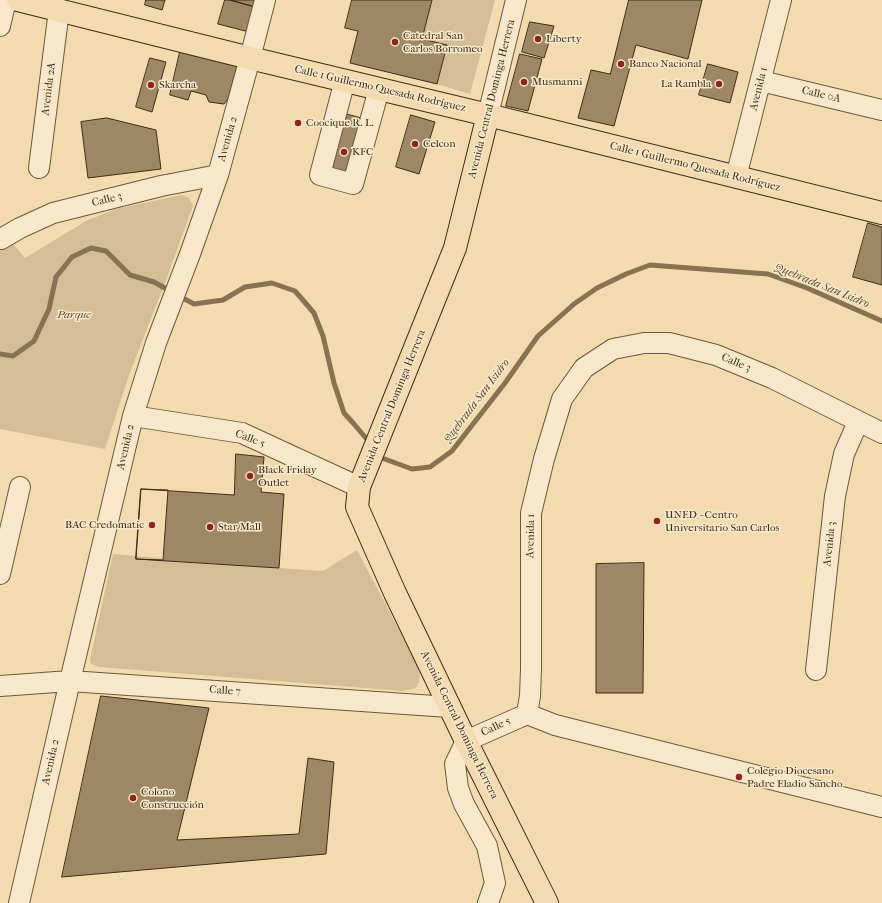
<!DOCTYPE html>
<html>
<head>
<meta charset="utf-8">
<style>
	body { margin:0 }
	canvas { display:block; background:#f3dbaf }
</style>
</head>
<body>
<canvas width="882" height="903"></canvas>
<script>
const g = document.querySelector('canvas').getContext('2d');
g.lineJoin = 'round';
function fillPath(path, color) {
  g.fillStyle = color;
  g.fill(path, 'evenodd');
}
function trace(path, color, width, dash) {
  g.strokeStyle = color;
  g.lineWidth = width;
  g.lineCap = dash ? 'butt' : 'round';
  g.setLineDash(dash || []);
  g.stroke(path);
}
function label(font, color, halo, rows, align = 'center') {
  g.font = font + ' "IM FELL French Canon",serif';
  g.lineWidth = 3;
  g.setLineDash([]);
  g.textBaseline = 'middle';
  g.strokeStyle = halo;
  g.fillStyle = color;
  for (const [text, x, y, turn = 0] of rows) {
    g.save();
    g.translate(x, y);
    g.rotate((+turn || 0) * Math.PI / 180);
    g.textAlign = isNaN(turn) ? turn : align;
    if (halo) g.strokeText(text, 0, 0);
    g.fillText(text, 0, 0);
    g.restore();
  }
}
fillPath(new Path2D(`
	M432,0H495L470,94L437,84L447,45L422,39Z
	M182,195L189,198L193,206L166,280L129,375L105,449L0,429V229L25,258L86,221L116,209Z
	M357,550L420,670L419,682L416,688L403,691L99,667L91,664L90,659L113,554L279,568L323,571Z`), '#d5bd95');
trace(new Path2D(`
	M179,296L194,304L223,300L245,287L272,283L295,291L314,313L323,336L334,383L344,413L354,424L370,443
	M0,354L13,356L34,341L49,309L56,277L72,257L91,248L106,251L130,275L154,282L172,292
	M379,454L382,458L412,469L430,467L452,451L505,383L538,336L574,304L597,288L626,274L650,265L768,274L807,288L882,321`), '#877253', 5);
const building = new Path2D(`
	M146,0H165L162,10L145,5Z
	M225,0H230L256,7L249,32L218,24Z
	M230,0H257L256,7Z
	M352,0H432L422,39L447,45L437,84L350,63L358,31L345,28Z
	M629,0H702L688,59L636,45L614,126L578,118L591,70L610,74Z
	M530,22L554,26L544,58L522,52Z
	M180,52L237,66L228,99L224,104L209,102L206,95L191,91L188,100L170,95Z
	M520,54L542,59L528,111L506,106Z
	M150,58L166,62L152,112L136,107Z
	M708,64L738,72L730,103L699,95Z
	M339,112L369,120L355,181L319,171Z
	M411,115L435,122L419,174L396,167Z
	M107,118L156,130L161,169L88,178L81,122Z
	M868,223L882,227V285L853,277Z
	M236,454L264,457L261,492L284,494L279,568L136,559L141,489L234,495Z
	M141,489L168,490L163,560L136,559Z
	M644,563L643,693H596V564Z
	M101,696L209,708L177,840L299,834L308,758L334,762L326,854L62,877Z`);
fillPath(building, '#9d8766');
trace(building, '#402d16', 1);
const minor = new Path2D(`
	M0,26L6,0
	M345,80L320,175L353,184L379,89
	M761,81L882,110
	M488,115L516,0
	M39,168L59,10
	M736,177L781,0
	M1,239L20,228L53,213L161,186L218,175
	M133,416L242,433L359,487
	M0,574L20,487
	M816,670L835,496L844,454L858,422
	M0,686L70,681L449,707
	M527,714L530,696L531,669V513L544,459L562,399L584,368L613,349L644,343H669L716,355L772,378L882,433
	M527,714L555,725L882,807
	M19,903L70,681L133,416L156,343L190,254L218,175L250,58L265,0
	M488,903L495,883L487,846L464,804L458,788L455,764L466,741L527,714`);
const major = new Path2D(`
	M18,0L250,58L488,115L882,213
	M488,115L455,248L359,487L357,507L395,593L466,741L547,903`);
trace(minor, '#6d583c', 22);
trace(major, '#402d16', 24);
trace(minor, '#f7e8cb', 20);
trace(major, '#f3dbaf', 22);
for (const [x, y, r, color] of [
	[538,39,4,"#8f2418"],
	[395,42,4,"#8f2418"],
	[621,64,4,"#8f2418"],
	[524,82,4,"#8f2418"],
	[719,84,4,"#8f2418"],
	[151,85,4,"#8f2418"],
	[298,123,4,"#8f2418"],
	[415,144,4,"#8f2418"],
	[344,152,4,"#8f2418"],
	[250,476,4,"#8f2418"],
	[657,521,4,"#8f2418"],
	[152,525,4,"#8f2418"],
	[210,527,4,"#8f2418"],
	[739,777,4,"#8f2418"],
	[133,798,4,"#8f2418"]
]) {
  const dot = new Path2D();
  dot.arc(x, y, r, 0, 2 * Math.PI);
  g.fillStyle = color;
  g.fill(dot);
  trace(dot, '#f7e8cb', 1.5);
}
label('11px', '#402d16', '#f7e8cb', [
	["Catedral San",403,36],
	["Carlos Borromeo",403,49],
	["Liberty",546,39],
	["Banco Nacional",629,64],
	["Musmanni",532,82],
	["La Rambla",711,84,"right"],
	["Skarcha",159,85],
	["Coocique R. L.",306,123],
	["Celcon",423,144],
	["KFC",352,152],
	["Black Friday",258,470],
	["Outlet",258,483],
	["UNED - Centro",665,515],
	["Universitario San Carlos",665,528],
	["BAC Credomatic",144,525,"right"],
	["Star Mall",218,527],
	["Colegio Diocesano",747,771],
	["Padre Eladio Sancho",747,784],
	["Colono",141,792],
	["Construcción",141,805]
], 'left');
label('11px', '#402d16', '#f7e8cb', [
	["Avenida 2A",49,89,-83],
	["Calle 1 Guillermo Quesada Rodríguez",380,89,13],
	["Avenida 1",759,89,-76],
	["Calle 0A",821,95,13],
	["Avenida Central Dominga Herrera",492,99,-76],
	["Avenida 2",228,139,-74],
	["Calle 1 Guillermo Quesada Rodríguez",695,167,14],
	["Calle 3",107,200,-14],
	["Calle 3",736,363,23],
	["Avenida Central Dominga Herrera",392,406,-68],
	["Calle 5",250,439,21],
	["Avenida 2",126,447,-77],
	["Avenida 1",531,536,-89],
	["Avenida 3",830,544,-84],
	["Calle 7",225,691,4],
	["Avenida Central Dominga Herrera",459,725,64],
	["Calle 5",496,727,-25],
	["Avenida 2",51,762,-77]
]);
label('italic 11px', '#5e4a2f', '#f7e8cb', [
	["Parque",74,315]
]);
label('italic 12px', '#5e4a2f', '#f7e8cb', [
	["Quebrada San Isidro",822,286,22],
	["Quebrada San Isidro",477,401,-53]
]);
</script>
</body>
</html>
